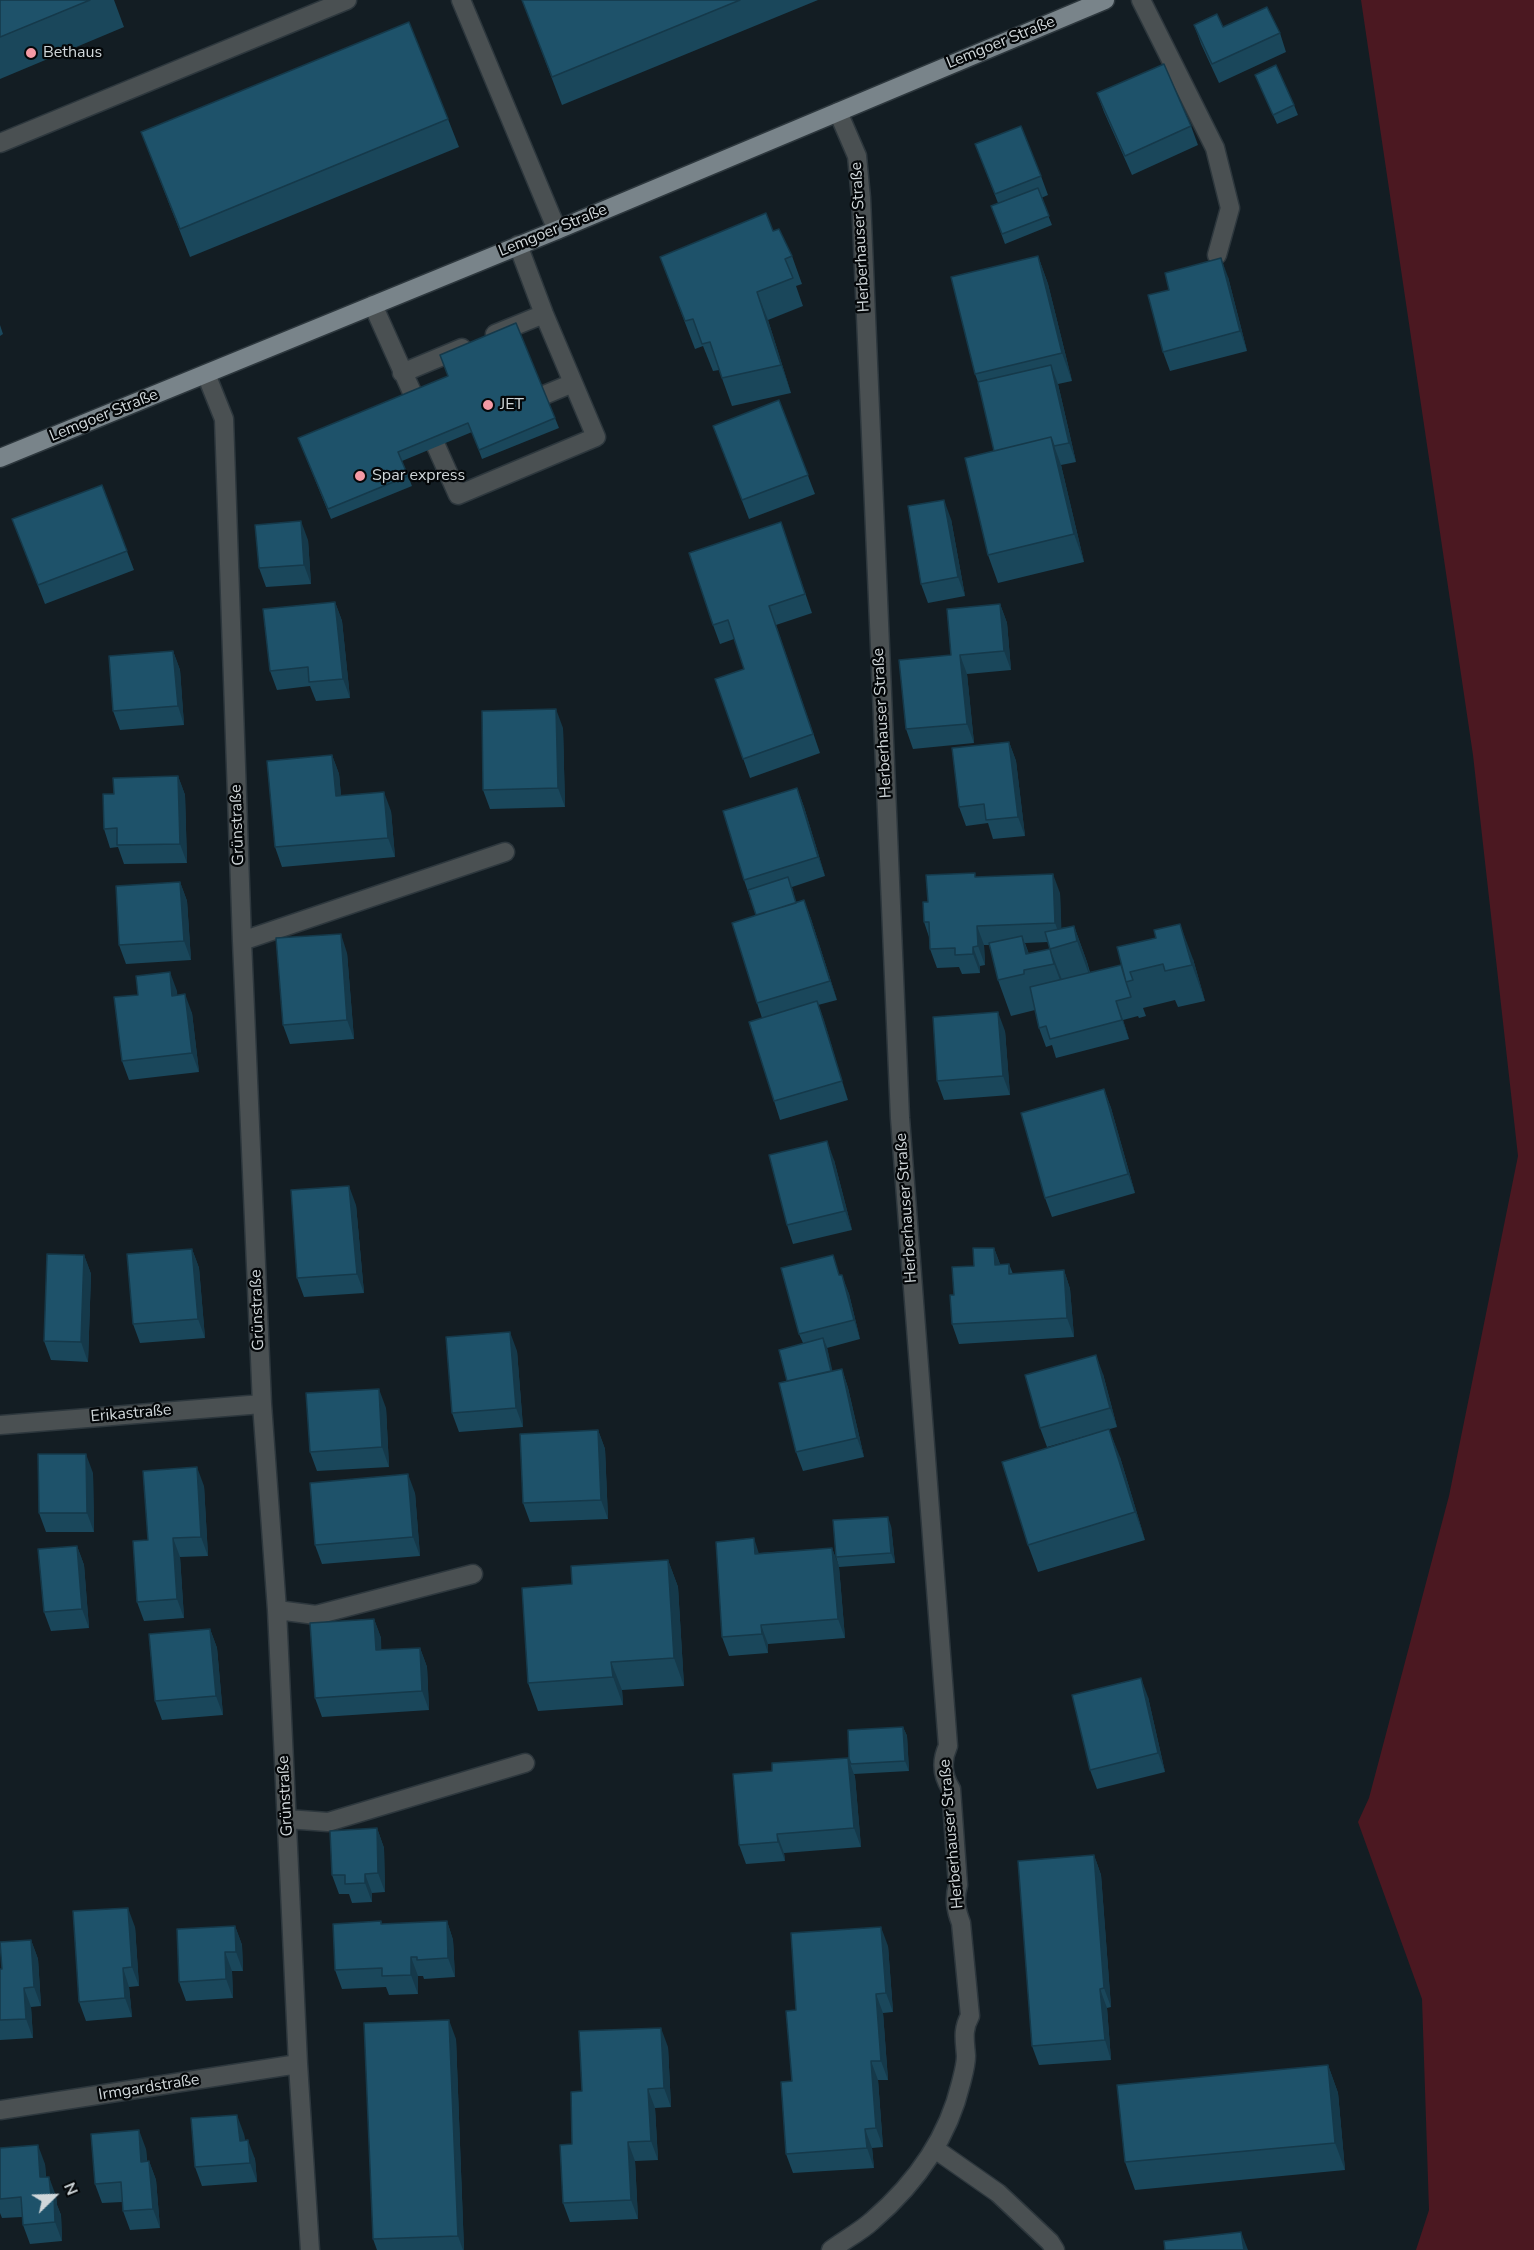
<!DOCTYPE html>
<html>
<head>
<meta charset="utf-8">
<style>
	body { margin:0 }
	#map { position:relative; width:1534px; height:2250px; overflow:hidden; background:#131d23; font-family:"Nunito Sans",sans-serif }
	canvas { display:block }
	.north { position:absolute; left:24px; top:2166px; width:60px; height:60px; -webkit-text-stroke:4px #040709; paint-order:stroke; rotate:67deg; font-size:16px; font-weight:700; line-height:24px; text-align:center; color:#d0d7da }
	.north::after { content:''; display:block; margin:auto; width:21px; height:27px; background:#d0d7da; clip-path:polygon(50% 0,100% 100%,50% 72%,0 100%) }
</style>
</head>
<body>
<div id="map">
<canvas width="1534" height="2250"></canvas>
<div class="north">N</div>
</div>
<script>
const g = document.querySelector('canvas').getContext('2d');
g.lineJoin = 'round';
function fillPath(path, color) {
  g.fillStyle = color;
  g.fill(path, 'evenodd');
}
function trace(path, color, width, dash) {
  g.strokeStyle = color;
  g.lineWidth = width;
  g.lineCap = dash ? 'butt' : 'round';
  g.setLineDash(dash || []);
  g.stroke(path);
}
function label(font, color, halo, rows, align = 'center') {
  g.font = font + ' "Nunito Sans",sans-serif';
  g.lineWidth = 4.5;
  g.setLineDash([]);
  g.textBaseline = 'middle';
  g.strokeStyle = halo;
  g.fillStyle = color;
  for (const [text, x, y, turn = 0] of rows) {
    g.save();
    g.translate(x, y);
    g.rotate((+turn || 0) * Math.PI / 180);
    g.textAlign = isNaN(turn) ? turn : align;
    if (halo) g.strokeText(text, 0, 0);
    g.fillText(text, 0, 0);
    g.restore();
  }
}
fillPath(new Path2D(`
	M1361,0H1534V2250H1416L1429,2210L1422,1999L1358,1822L1369,1798L1449,1496L1518,1156L1473,755Z`), '#4b1821');
const minor = new Path2D(`
	M461,0L557,230
	M1141,0L1215,148L1230,208L1217,255
	M0,143L347,0
	M373,305L458,495L596,437L544,314L518,245
	M495,334L544,314
	M402,373L462,348
	M206,374L224,419L242,941L262,1404L277,1610L298,2064L310,2250
	M525,403L573,383
	M242,941L505,852
	M0,1425L262,1404
	M277,1610L316,1615L473,1574
	M287,1819L328,1822L525,1763
	M0,2110L298,2064
	M935,2149L998,2193L1050,2242L1055,2250
	M831,2250C844,2240 860,2232 872,2221C915,2184 948,2138 961,2083C963,2075 966,2065 966,2056C965,2041 962,2030 970,2016L961,1923C956,1910 954,1899 958,1885L951,1789C942,1775 941,1761 948,1746L900,1118L861,198L857,156L838,112`);
const major = new Path2D(`
	M0,458L557,230L1105,0`);
trace(minor, '#2d373d', 21);
trace(major, '#2d373d', 21);
trace(minor, '#4a5052', 18);
trace(major, '#79848a', 18);
fillPath(new Path2D(`
	M0,0H114L124,27L0,79Z
	M522,0H818L562,105Z
	M1194,25L1280,33L1286,52L1219,83L1201,44Z
	M1255,75L1294,105L1298,115L1277,124Z
	M1097,93L1191,126L1198,145L1132,175L1104,112Z
	M448,119L459,147L190,257L141,132Z
	M975,144L1041,176L1048,195L1041,198L1052,225L1005,244L991,206L998,203Z
	M773,231L792,256L802,284L796,286L803,306L768,320L791,393L732,406L719,370L713,371L703,346L695,349L660,257Z
	M1038,256L1048,284L1072,381L1058,384L1076,462L1061,465L1084,562L998,583L988,555L994,451L978,382L975,374Z
	M1228,277L1247,351L1170,371L1163,352L1169,290Z
	M0,325L3,334L0,336Z
	M448,376L555,418L559,428L482,459L472,432L402,461L412,486L331,519L302,448Z
	M779,400L815,494L749,519L713,426Z
	M102,485L134,570L45,604L12,519Z
	M951,519L965,596L928,603L921,584Z
	M781,522L812,613L776,625L820,753L750,778L715,679L744,669L734,639L720,644L713,625Z
	M308,540L311,584L266,587L259,568Z
	M335,602L342,621L350,698L316,701L310,686L277,690L270,671Z
	M1000,604L1007,623L1011,670L967,674L974,743L913,749L906,729L951,655Z
	M173,651L180,670L184,725L120,730L113,711Z
	M563,728L565,807L490,809L483,790Z
	M1009,742L1016,761L1025,836L993,839L988,823L966,826L959,807Z
	M332,755L339,774L341,796L391,811L395,857L282,867L275,847Z
	M178,776L185,795L187,863L124,864L118,847L110,848L104,829L114,794Z
	M797,788L804,807L825,876L792,887L796,902L804,900L811,919L837,1000L818,1005L848,1100L780,1120L774,1101L762,1018L757,1003L756,915L744,880Z
	M977,877L1060,893L1061,928L1074,926L1087,962L1090,972L1193,959L1205,1001L1178,1007L1175,1000L1143,1008L1146,1016L1139,1018L1138,1016L1123,1020L1129,1039L1056,1058L1052,1045L1046,1047L1039,1028L1035,1010L1011,1016L998,980L990,945H984L985,965L980,966V973L962,974L959,967L937,968L930,949L929,937L924,922L928,902ZM1048,942L1050,949L1029,954L1025,943Z
	M180,882L187,901L191,960L126,964L119,945Z
	M347,953L354,1039L290,1044L283,1025Z
	M177,991V995L192,1013L199,1072L129,1080L122,1061Z
	M1005,1031L1010,1095L944,1100L937,1081Z
	M1104,1089L1111,1108L1135,1193L1052,1217L1045,1198Z
	M834,1160L852,1230L793,1244L787,1225Z
	M356,1205L364,1293L304,1297L297,1278Z
	M994,1248L1000,1264H1009L1013,1274L1064,1270L1070,1289L1074,1337L959,1344L952,1324L954,1295L974,1266Z
	M192,1249L199,1268L205,1338L140,1343L133,1324Z
	M84,1255L91,1274L88,1362L51,1360L44,1341Z
	M841,1275L849,1294L860,1339L827,1348L832,1371L842,1369L848,1388L864,1457L803,1471L796,1452L787,1381L803,1343L799,1334Z
	M517,1351L523,1427L459,1432L452,1413Z
	M1103,1374L1117,1427L1047,1447L1040,1428Z
	M386,1408L389,1467L317,1471L310,1452Z
	M598,1430L605,1449L608,1519L530,1522L523,1503Z
	M1120,1457L1145,1540L1038,1572L1028,1545Z
	M93,1473L94,1532H46L39,1513Z
	M204,1486L208,1556L180,1557L184,1618L144,1621L137,1602L148,1540Z
	M415,1493L420,1556L322,1564L315,1545Z
	M891,1526L895,1563L839,1567L836,1557Z
	M77,1546L84,1565L89,1628L51,1631L44,1612Z
	M832,1548L839,1567L845,1638L768,1644V1653L729,1656L722,1637L759,1553Z
	M668,1560L678,1587L684,1686L622,1690L623,1705L538,1711L528,1683L572,1584Z
	M374,1619L381,1638V1650L420,1648L427,1667L429,1710L322,1717L315,1698Z
	M210,1629L217,1648L223,1715L162,1720L155,1701Z
	M1148,1697L1165,1772L1097,1789L1090,1770Z
	M903,1727L907,1736L909,1771L854,1774L855,1777L861,1847L784,1853L785,1861L746,1864L739,1845L772,1771L848,1758Z
	M377,1828L384,1848L385,1892L372,1893V1902L352,1903L349,1894H339L332,1875Z
	M1094,1855L1101,1875L1111,2007L1107,2008L1111,2060L1039,2065L1032,2046Z
	M381,1921L382,1924L447,1921L453,1940L455,1977L424,1979L423,1976H418V1994L389,1995L386,1987L342,1989L335,1970Z
	M235,1926L242,1945L243,1971H232L233,1998L186,2001L179,1982Z
	M135,1927L139,1986L129,1987L132,2017L86,2021L79,2002Z
	M31,1940L38,1959L41,2006L31,2007L33,2038L0,2040V1969H2Z
	M888,1946L893,2012L883,2013L888,2080H878L883,2147L872,2148L874,2168L793,2173L786,2154L796,2010Z
	M456,2039L464,2250H377L373,2239Z
	M668,2047L671,2107L655,2108L658,2160L635,2161L638,2219L570,2222L563,2203L582,2091Z
	M1328,2065L1338,2093L1345,2170L1135,2190L1125,2162Z
	M244,2134L245,2141L255,2159L257,2182L202,2186L195,2167Z
	M0,2148L45,2164L46,2177L56,2196L57,2205L61,2215L62,2241L30,2244L23,2225L22,2217L2,2218L0,2213Z
	M146,2149L147,2161H149L156,2180L160,2228L130,2230L123,2211L122,2202L102,2203L95,2184Z`), '#1a475b');
fillPath(new Path2D(`
	M1038,256L1048,284L1072,381L1062,353Z
	M1221,258L1228,277L1247,351L1240,331Z
	M757,292L768,320L791,393L781,365Z
	M1051,365L1058,384L1076,462L1069,443Z
	M1051,437L1061,465L1084,562L1074,534Z
	M944,500L951,519L965,596L958,577Z
	M301,521L308,540L311,584L304,565Z
	M335,602L342,621L350,698L343,679Z
	M1000,604L1007,623L1011,670L1004,651Z
	M173,651L180,670L184,725L178,706Z
	M960,655L967,674L974,743L967,724Z
	M556,709L563,728L565,807L558,788Z
	M1009,742L1016,761L1025,836L1018,817Z
	M332,755L339,774L343,815L336,796Z
	M178,776L185,795L187,863L180,844Z
	M797,788L804,807L825,876L818,857Z
	M384,792L391,811L395,857L388,838Z
	M1053,874L1060,893L1062,942L1055,923Z
	M180,882L187,901L191,960L184,941Z
	M804,900L811,919L837,1000L830,981Z
	M1180,924L1193,959L1205,1001L1192,965Z
	M977,926L984,945L985,965L978,946Z
	M1074,926L1087,962L1090,977L1077,941Z
	M341,934L347,953L354,1039L347,1020Z
	M1022,936L1034,968L1026,954Z
	M973,947L980,966V973L973,954Z
	M1050,949L1064,985L1067,999L1054,964Z
	M170,972L177,991L179,1015L172,996Z
	M185,994L192,1013L199,1072L192,1053Z
	M817,1001L824,1020L848,1100L842,1081Z
	M1116,1001L1123,1020L1129,1039L1122,1020Z
	M998,1012L1005,1031L1010,1095L1003,1076Z
	M1104,1089L1111,1108L1135,1193L1128,1174Z
	M827,1141L834,1160L852,1230L845,1211Z
	M349,1186L356,1205L364,1293L357,1274Z
	M994,1248L1001,1267L995,1265Z
	M192,1249L199,1268L205,1338L198,1319Z
	M84,1255L91,1274L88,1362L81,1342Z
	M1064,1270L1070,1289L1074,1337L1067,1318Z
	M842,1275L849,1294L860,1339L854,1320Z
	M510,1332L517,1351L523,1427L516,1408Z
	M823,1338L827,1347L837,1391L833,1381Z
	M1096,1355L1103,1374L1117,1427L1110,1408Z
	M842,1369L848,1388L864,1457L857,1438Z
	M379,1389L386,1408L389,1467L382,1447Z
	M1109,1429L1120,1457L1145,1540L1135,1512Z
	M598,1430L605,1449L608,1519L601,1500Z
	M86,1454L93,1473L94,1532L87,1513Z
	M197,1467L204,1486L208,1556L201,1537Z
	M408,1474L415,1493L420,1556L413,1537Z
	M888,1517L891,1526L895,1563L891,1553Z
	M173,1538L180,1557L184,1618L177,1599Z
	M754,1538L760,1557L755,1554Z
	M77,1546L84,1565L89,1628L82,1609Z
	M832,1548L839,1567L845,1638L838,1619Z
	M668,1560L678,1587L684,1686L674,1658Z
	M374,1619L381,1638L382,1669L376,1650Z
	M761,1625L768,1644V1653L762,1634Z
	M210,1629L217,1648L223,1715L216,1696Z
	M420,1648L427,1667L429,1710L422,1691Z
	M611,1662L622,1690L623,1705L613,1677Z
	M1141,1678L1148,1697L1165,1772L1158,1753Z
	M903,1727L907,1736L909,1771L905,1761Z
	M848,1758L855,1777L861,1847L854,1828Z
	M377,1828L384,1848L385,1892L378,1873Z
	M777,1834L784,1853L785,1861L778,1842Z
	M1094,1855L1101,1875L1111,2007L1104,1988Z
	M365,1874L372,1893V1902L365,1883Z
	M128,1908L135,1927L139,1986L132,1967Z
	M447,1921L453,1940L455,1977L448,1958Z
	M235,1926L242,1945L243,1971L236,1952Z
	M881,1927L888,1946L893,2012L886,1993Z
	M31,1940L38,1959L41,2006L34,1987Z
	M225,1952L232,1971L233,1998L226,1979Z
	M411,1957L418,1976V1994L411,1975Z
	M123,1968L129,1987L132,2017L125,1998Z
	M24,1988L31,2007L33,2038L26,2019Z
	M1100,1989L1107,2008L1111,2060L1105,2040Z
	M876,1994L883,2013L888,2080L881,2061Z
	M449,2020L456,2039L464,2250H463L458,2236Z
	M661,2028L668,2047L671,2107L664,2088Z
	M871,2061L878,2080L883,2147L876,2128Z
	M1328,2065L1338,2093L1345,2170L1335,2143Z
	M648,2089L655,2108L658,2160L651,2141Z
	M237,2115L244,2134L246,2160L240,2141Z
	M865,2129L872,2148L874,2168L867,2148Z
	M139,2130L146,2149L148,2181L141,2162Z
	M248,2140L255,2159L257,2182L250,2163Z
	M628,2142L635,2161L638,2219L631,2200Z
	M38,2145L45,2164L47,2196L40,2177Z
	M149,2161L156,2180L160,2228L153,2209Z
	M49,2177L56,2196L57,2205L61,2215L62,2241L55,2222L51,2196Z
	M1241,2232L1248,2250H1244Z`), '#15394a');
const building = new Path2D(`
	M0,0H90L0,37Z
	M522,0H740L552,77Z
	M1267,7L1280,33L1212,64L1194,25L1217,14L1223,27Z
	M409,22L448,119L180,229L141,132Z
	M1164,64L1191,126L1125,156L1097,93Z
	M1276,65L1294,105L1273,115L1255,75Z
	M1021,126L1041,176L995,194L975,144Z
	M1038,188L1049,216L1002,234L991,206Z
	M766,213L773,231L779,229L792,256L785,259L793,278L757,292L781,365L722,378L710,342L702,344L693,319L685,321L660,257Z
	M1038,256L1062,353L975,374L951,277Z
	M1221,258L1240,331L1163,352L1148,295L1169,290L1165,273Z
	M516,323L555,418L479,450L468,423L398,452L408,476L328,509L298,438L448,376L440,355Z
	M1051,365L1069,443L1054,446L1051,437L994,451L978,382Z
	M779,400L808,475L742,500L713,426Z
	M1051,437L1074,534L988,555L965,458Z
	M102,485L127,551L38,585L12,519Z
	M944,500L958,577L921,584L908,506Z
	M301,521L304,565L259,568L255,525Z
	M781,522L805,594L769,606L813,734L743,759L715,679L744,669L728,620L713,625L689,553Z
	M335,602L343,679L309,682L308,667L270,671L263,609Z
	M1000,604L1004,651L960,655L967,724L906,729L899,660L951,655L947,609Z
	M173,651L178,706L113,711L109,656Z
	M556,709L558,788L483,790L482,711Z
	M1009,742L1018,817L986,820L984,804L959,807L952,748Z
	M332,755L336,796L384,792L388,838L275,847L267,761Z
	M178,776L180,844L117,845V828L104,829L103,794H114L113,778Z
	M797,788L818,857L744,880L723,811Z
	M975,873V877L1053,874L1055,923L977,926L978,946L973,947V954L955,955V948L930,949L929,922H924L923,902H928L926,875Z
	M788,877L796,903L756,915L748,890Z
	M180,882L184,941L119,945L116,886Z
	M804,900L830,981L757,1003L732,923Z
	M1180,924L1192,965L1165,971L1163,964L1130,972L1133,980L1126,982L1117,947L1156,938L1154,930Z
	M1074,926L1077,941L1050,949L1054,964L1024,970V974L998,980L989,943L1022,936L1026,954L1050,949L1045,932Z
	M341,934L347,1020L283,1025L276,938Z
	M1121,965L1126,982L1131,997L1116,1001L1122,1020L1050,1039L1046,1026L1039,1028L1030,987Z
	M170,972L172,996L185,994L192,1053L122,1061L114,997L138,995L136,976Z
	M817,1001L842,1081L774,1101L749,1022Z
	M998,1012L1003,1076L937,1081L933,1017Z
	M1104,1089L1128,1174L1045,1198L1021,1113Z
	M827,1141L845,1211L787,1225L769,1155Z
	M349,1186L357,1274L297,1278L291,1190Z
	M973,1248H994L995,1265L1009,1264V1274L1064,1270L1067,1318L952,1324L950,1295H954L952,1267L974,1266Z
	M192,1249L198,1319L133,1324L127,1254Z
	M47,1254L84,1255L81,1342L44,1341Z
	M833,1255L839,1275H842L854,1320L799,1334L781,1268Z
	M510,1332L516,1408L452,1413L446,1337Z
	M823,1338L831,1371L787,1381L779,1350Z
	M1096,1355L1110,1408L1040,1428L1025,1375Z
	M842,1369L857,1438L796,1452L779,1383Z
	M379,1389L382,1447L310,1452L306,1393Z
	M1109,1429L1135,1512L1028,1545L1002,1462Z
	M598,1430L601,1500L523,1503L520,1434Z
	M38,1454H86L87,1513H39Z
	M197,1467L201,1537L173,1538L177,1599L137,1602L133,1541L148,1540L143,1471Z
	M408,1474L413,1537L315,1545L310,1483Z
	M888,1517L891,1553L836,1557L833,1520Z
	M754,1538L755,1554L832,1548L838,1619L761,1625L762,1634L722,1637L716,1542Z
	M77,1546L82,1609L44,1612L38,1549Z
	M668,1560L674,1658L611,1662L613,1677L528,1683L522,1588L572,1584L571,1566Z
	M374,1619L376,1650L420,1648L422,1691L315,1698L310,1623Z
	M210,1629L216,1696L155,1701L149,1634Z
	M1141,1678L1158,1753L1090,1770L1072,1695Z
	M903,1727L905,1761L851,1764L849,1759L848,1730Z
	M848,1758L854,1828L777,1834L778,1842L739,1845L733,1774L772,1771V1763Z
	M377,1828L378,1873L365,1874V1883L345,1884V1875H332L330,1831Z
	M1094,1855L1104,1988L1100,1989L1105,2040L1032,2046L1018,1861Z
	M128,1908L132,1967L123,1968L125,1998L79,2002L73,1911Z
	M381,1921V1924L447,1921L448,1958L417,1960V1957H411V1975L382,1976V1968L335,1970L333,1924Z
	M235,1926L236,1952H225L226,1979L179,1982L177,1929Z
	M881,1927L886,1993L876,1994L881,2061H871L876,2128L865,2129L867,2148L786,2154L781,2082L792,2081L786,2011L796,2010L791,1933Z
	M31,1940L34,1987L24,1988L26,2019L0,2020V1969H2L0,1942Z
	M449,2020L458,2236L373,2239L364,2023Z
	M661,2028L664,2088L648,2089L651,2141L628,2142L631,2200L563,2203L560,2145L572,2144L571,2092L582,2091L579,2031Z
	M1328,2065L1335,2143L1125,2162L1117,2085Z
	M237,2115L240,2141L248,2140L250,2163L195,2167L191,2118Z
	M139,2130L141,2162L149,2161L153,2209L123,2211L121,2182L95,2184L91,2134Z
	M38,2145L40,2177H49L51,2196H54L55,2222L23,2225L21,2197L0,2199V2148Z
	M1241,2232L1244,2250H1165L1164,2241Z`);
fillPath(building, '#1e526a');
trace(building, '#15394a', 1.5);
for (const [x, y, r, color] of [
	[31,53,6,"#f49aa5"],
	[488,405,6,"#f49aa5"],
	[360,476,6,"#f49aa5"]
]) {
  const dot = new Path2D();
  dot.arc(x, y, r, 0, 2 * Math.PI);
  g.fillStyle = color;
  g.fill(dot);
  trace(dot, '#040709', 2);
}
label('16px', '#d0d7da', '#040709', [
	["Lemgoer Straße",1001,43,-22],
	["Lemgoer Straße",553,231,-22],
	["Herberhauser Straße",861,237,-93],
	["Lemgoer Straße",104,416,-22],
	["Herberhauser Straße",883,723,-93],
	["Grünstraße",238,825,-92],
	["Herberhauser Straße",907,1208,-94],
	["Grünstraße",258,1310,-92],
	["Erikastraße",131,1414,-5],
	["Grünstraße",286,1796,-93],
	["Herberhauser Straße",952,1834,-95],
	["Irmgardstraße",149,2088,-9]
]);
label('16px', '#d0d7da', '#040709', [
	["Bethaus",43,53],
	["JET",500,405],
	["Spar express",372,476]
], 'left');
</script>
</body>
</html>
